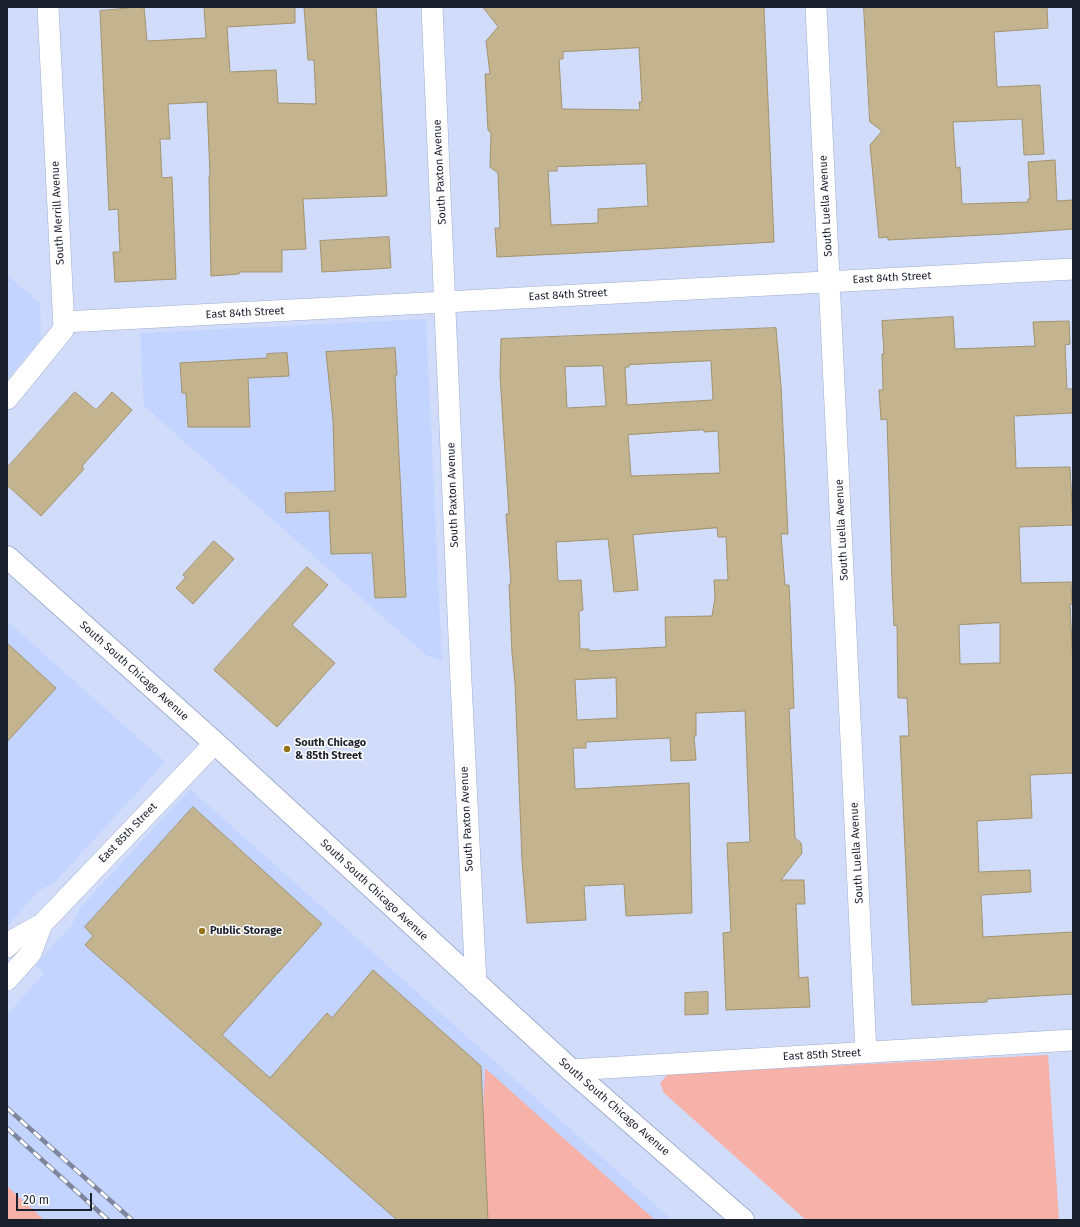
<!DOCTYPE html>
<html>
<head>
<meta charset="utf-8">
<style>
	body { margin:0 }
	#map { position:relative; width:1080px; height:1227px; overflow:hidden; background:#d1dcfa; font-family:"Fira Sans",sans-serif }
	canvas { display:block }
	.frame { position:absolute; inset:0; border:8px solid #1b202d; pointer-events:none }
	.scale { position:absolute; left:16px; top:1193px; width:76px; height:18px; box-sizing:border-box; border:2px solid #1b202d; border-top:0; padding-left:5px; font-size:12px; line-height:14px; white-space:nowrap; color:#1b202d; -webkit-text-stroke:3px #fefefe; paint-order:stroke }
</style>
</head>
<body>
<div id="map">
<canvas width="1080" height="1227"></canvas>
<div class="frame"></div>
<div class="scale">20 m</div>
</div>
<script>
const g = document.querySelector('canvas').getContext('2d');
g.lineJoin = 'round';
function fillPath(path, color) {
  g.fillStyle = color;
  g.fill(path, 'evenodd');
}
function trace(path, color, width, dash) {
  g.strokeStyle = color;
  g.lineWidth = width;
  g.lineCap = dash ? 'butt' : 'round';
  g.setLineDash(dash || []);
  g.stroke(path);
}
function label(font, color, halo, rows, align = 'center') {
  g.font = font + ' "Fira Sans",sans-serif';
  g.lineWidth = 3;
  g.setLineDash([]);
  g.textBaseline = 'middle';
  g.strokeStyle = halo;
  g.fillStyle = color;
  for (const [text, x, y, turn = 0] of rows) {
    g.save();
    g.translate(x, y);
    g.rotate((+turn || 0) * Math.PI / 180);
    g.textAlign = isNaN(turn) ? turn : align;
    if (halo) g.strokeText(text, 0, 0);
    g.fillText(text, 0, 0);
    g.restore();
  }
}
fillPath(new Path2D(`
	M7,275L40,303L41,339L7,379Z
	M426,319L442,661L427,656L144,406L140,333Z
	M7,621L165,762L56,881L37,892L7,927Z
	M190,789L672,1220H44L7,1186V1015L44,973L35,965L72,925L80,908Z`), '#c2d4ff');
fillPath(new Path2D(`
	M1048,1055L1059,1220H806L664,1093L660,1083L668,1074Z
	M485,1068L655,1220H488L483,1114Z
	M7,1186L44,1220H7Z`), '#f6b1a8');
const building = new Path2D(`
	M144,7L147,41L206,38L204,7H295V23L227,27L230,72L276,70L278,103L316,104L314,60H308L304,7H376L387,196L303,199L306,249L282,250V272H239V274L211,276L209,176H210L207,102L168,104L170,139H160L162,178L172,177L176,279L115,282L113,252H120L118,209L109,210L100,11Z
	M483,7H764L774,242L600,252L497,257L495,228H500L498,173L490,167L491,133L488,130L485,74H490L486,41L498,27ZM639,48L642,102H639L640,110L562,109L559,59H563V52ZM646,164L648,206L598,209V223L551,225L548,171H557V167Z
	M864,7H1047L1048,28L994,32L997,87L1040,85L1044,154L1024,155L1022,119L953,122L956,168L960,167L962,204L1028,202V199H1030L1028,162L1055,160L1057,201L1073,200V229L1004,234L888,240V237L879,238L870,145L882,131L870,122Z
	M389,237L391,268L322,272L320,241Z
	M953,317L955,349L1035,346L1033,322L1069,321L1070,344L1065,345L1067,389H1073V413L1014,416L1016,468L1070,467L1073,525L1019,527L1021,583L1071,582L1072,604H1070L1073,667V773L1030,775L1032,818L977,821L979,872L1030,870L1031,892L981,895L983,937L1073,932V994L987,999V1002L912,1005L900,736H909L907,698H898L897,625L894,626L892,582L887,419L881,420L879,390H883L882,354H884L882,321ZM1000,623V663L960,664L959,625Z
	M776,328L781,386L788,534H781L785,585H789L790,605L794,708L789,709L793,793L795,838L801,843L802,853L781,880H804L805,904H796L799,978L808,977L810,1007L726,1010L723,933L731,932L727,843L750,842L745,711L696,713V736H694L696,760L671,761L670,738L586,742V748H573L575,789L689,783L692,913L626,916L624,884L584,886L586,920L527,923L522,860L515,683L512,653L509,584H511L506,514H509L500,376L501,339ZM711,361L713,400L627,405L625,367H629V365ZM603,366L606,406L567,408L565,367ZM704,430V432L718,431L720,473L631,476L628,435ZM717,528L718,537H726L728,580H714L715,598L712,616L665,617L666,647L589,651V649H580L579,611L583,610L581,580L558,581L556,542L608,539L614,592L638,590L633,535ZM616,678L617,718L577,720L575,680Z
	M395,348L397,375H395L406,597L375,598L372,553L331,554L329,511L286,513L285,493L335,491L333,420L326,352Z
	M287,353L289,376L248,378L250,427H188L186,393H182L180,363L267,358V354Z
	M75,392L96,410L112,392L132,410L82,466L84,469L41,516L7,485V468Z
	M214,541L234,559L193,604L176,588L186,577L183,575Z
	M307,567L328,585L292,625L335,663L277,727L214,670Z
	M7,643L56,688L7,742Z
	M193,807L322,924L222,1035L270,1078L327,1013L332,1018L373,970L481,1066L488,1220H397L85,945L93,936L85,927Z
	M708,992V1014L685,1015V993Z`);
fillPath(building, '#c3b48f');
trace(building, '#a2936f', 1);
const street = new Path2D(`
	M432,7L461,682L476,984
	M816,7L866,1053
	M64,322L1073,269
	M7,399L64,329L48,7
	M7,947L15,939L42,924L215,743
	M7,980L31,953L42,924
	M571,1070L1073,1040`);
const secondary = new Path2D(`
	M7,557L215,743L571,1070L743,1220`);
trace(street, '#9fadd0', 22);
trace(secondary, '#9fadd0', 24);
trace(street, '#fff', 21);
trace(secondary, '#fff', 22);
const rail = new Path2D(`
	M7,1108L132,1220
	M7,1128L108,1220`);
trace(rail, '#7d869c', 4.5);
trace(rail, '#fefefe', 3, [9]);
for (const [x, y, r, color] of [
	[287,749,4,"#93741a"],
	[202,931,4,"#93741a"]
]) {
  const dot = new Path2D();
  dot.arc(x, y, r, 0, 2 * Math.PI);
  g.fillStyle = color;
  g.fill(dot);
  trace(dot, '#fefefe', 1.5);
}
label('11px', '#1b202d', '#fefefe', [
	["South Paxton Avenue",440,172,-93],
	["South Luella Avenue",826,206,-93],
	["South Merrill Avenue",58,213,-93],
	["East 84th Street",892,278,-3],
	["East 84th Street",568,295,-3],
	["East 84th Street",245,313,-3],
	["South Paxton Avenue",453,495,-92],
	["South Luella Avenue",842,530,-93],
	["South South Chicago Avenue",134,671,42],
	["South Paxton Avenue",467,819,-93],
	["East 85th Street",128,833,-46],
	["South Luella Avenue",857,853,-93],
	["South South Chicago Avenue",374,890,43],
	["East 85th Street",822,1055,-3],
	["South South Chicago Avenue",614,1107,41]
]);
label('bold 11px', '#1b202d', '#fefefe', [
	["South Chicago",295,743],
	["& 85th Street",295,756],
	["Public Storage",210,931]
], 'left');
</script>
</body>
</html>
